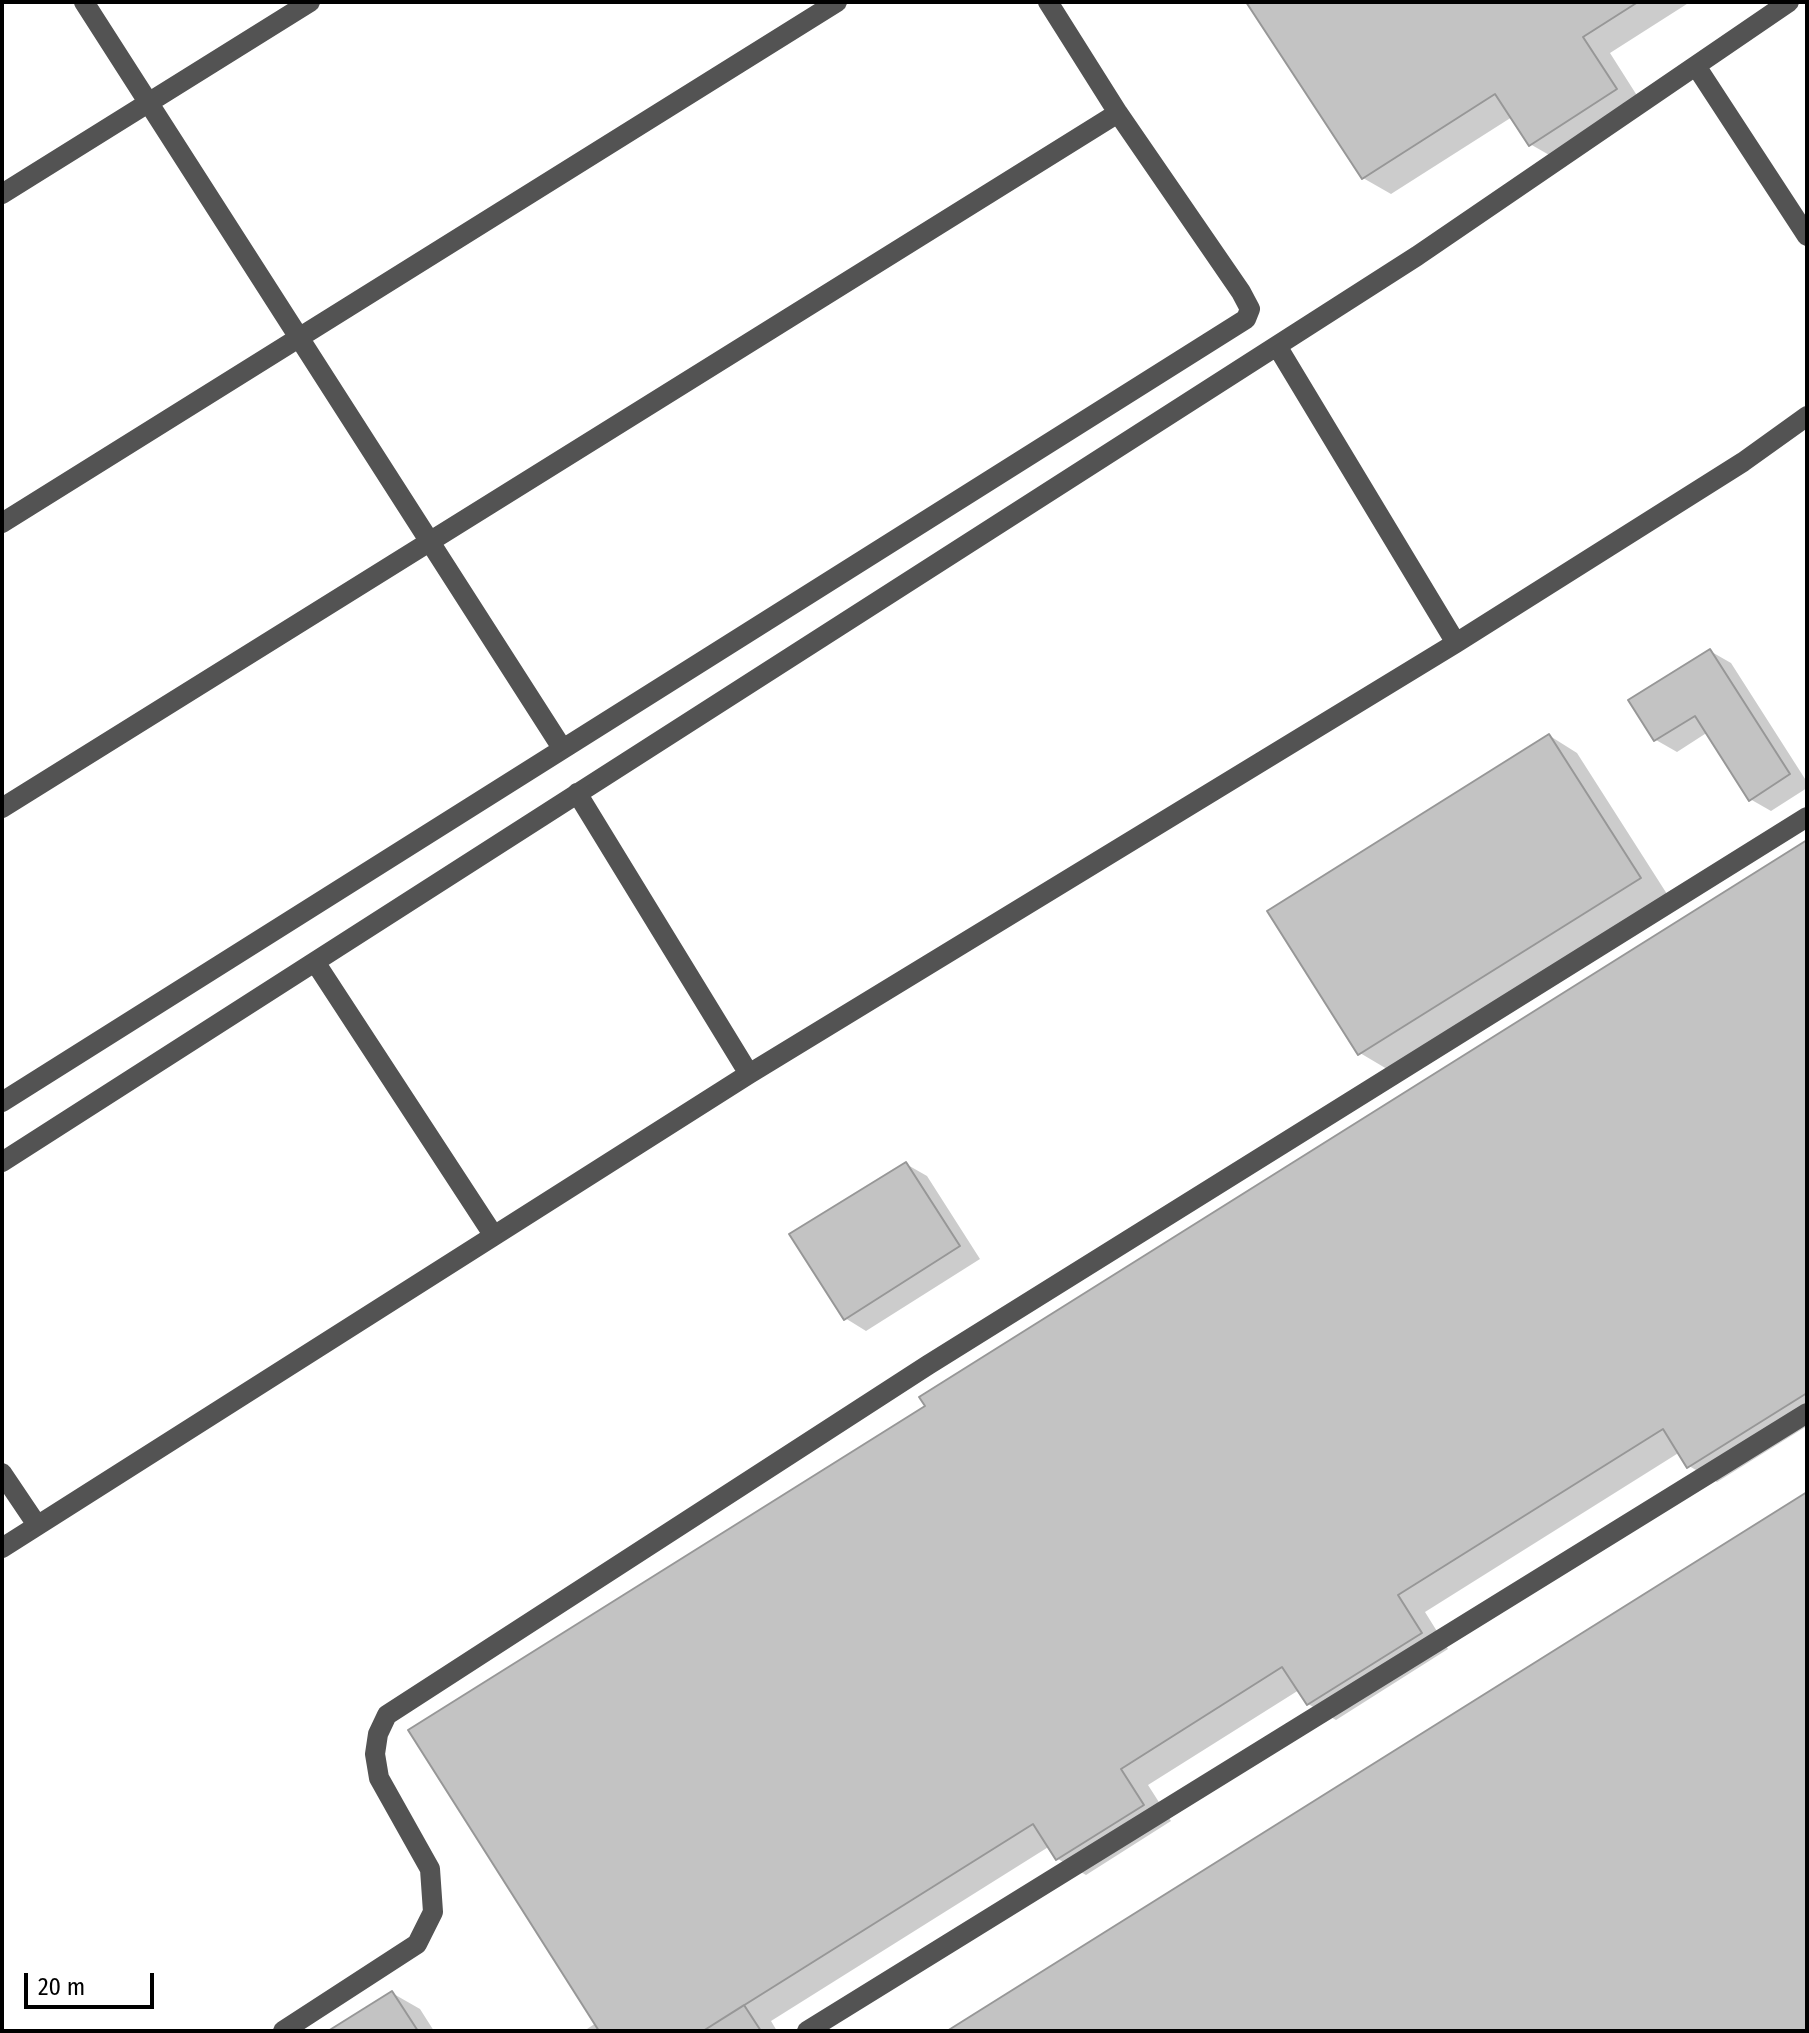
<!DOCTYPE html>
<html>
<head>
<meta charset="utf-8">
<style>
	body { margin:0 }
	#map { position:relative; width:1809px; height:2033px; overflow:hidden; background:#fff; font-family:"Fira Sans Condensed",sans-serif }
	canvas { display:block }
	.frame { position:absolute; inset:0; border:4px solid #000; pointer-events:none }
	.scale { position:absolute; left:24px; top:1973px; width:130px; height:36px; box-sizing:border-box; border:4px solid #000; border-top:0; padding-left:10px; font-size:24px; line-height:28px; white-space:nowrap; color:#000; -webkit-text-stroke:6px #fff; paint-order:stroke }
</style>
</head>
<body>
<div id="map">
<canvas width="1809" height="2033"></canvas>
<div class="frame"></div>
<div class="scale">20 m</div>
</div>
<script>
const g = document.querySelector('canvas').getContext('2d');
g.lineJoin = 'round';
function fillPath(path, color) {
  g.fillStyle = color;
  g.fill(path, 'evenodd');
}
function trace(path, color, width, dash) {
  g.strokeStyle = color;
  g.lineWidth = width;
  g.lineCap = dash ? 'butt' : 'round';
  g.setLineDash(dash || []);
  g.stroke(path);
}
fillPath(new Path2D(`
	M1249,2H1690L1610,53L1643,105L1558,160L1530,144L1512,117L1391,194L1363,178Z
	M1710,651L1731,663L1807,782V788L1771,811L1750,799L1708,732L1677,752L1656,740Z
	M1550,736L1577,753L1667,894L1387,1069L1360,1053Z
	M1807,843V1426L1717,1482L1689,1466L1680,1452L1425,1612L1448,1649L1336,1720L1308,1704L1299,1690L1148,1785L1171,1821L1086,1875L1058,1859L1050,1846L771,2021L777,2031H584L596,2023L928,1407Z
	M906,1164L927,1176L980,1259L866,1331L845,1318Z
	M392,1993L420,2009L434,2031H332Z`), '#0003');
const building = new Path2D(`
	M1246,2H1638L1583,37L1617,89L1529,146L1495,94L1362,179Z
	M1710,649L1790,774L1749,801L1695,716L1654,741L1628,700Z
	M1549,734L1641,878L1358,1055L1267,911Z
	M1807,840V1393L1687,1468L1663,1429L1398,1595L1422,1633L1307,1705L1282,1667L1121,1769L1144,1805L1056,1860L1033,1824L703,2031H599L408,1730L925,1406L919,1397Z
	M906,1162L960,1246L844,1320L789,1234Z
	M1807,1492V2031H947Z
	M392,1991L418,2031H328Z
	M744,2005L761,2031H703Z`);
fillPath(building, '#c3c3c3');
trace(building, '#979797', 2);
trace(new Path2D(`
	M84,2L562,748
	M1696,66L1807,236
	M2,194L310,2
	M1277,346L1456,643
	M2,523L837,2
	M577,793L749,1074
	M2,808L1118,113
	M315,962L494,1236
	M2,1102L1246,319L1250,309L1241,292L1118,113L1048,2
	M2,1162L1417,256L1789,2
	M2,1473L37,1525
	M2,1548L749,1074L1456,643L1743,462L1807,416
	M283,2031L417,1944L433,1912L430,1869L379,1778L375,1754L378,1734L387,1715L928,1365L1807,817
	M807,2031L1807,1413`), '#535353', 20);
</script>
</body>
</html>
